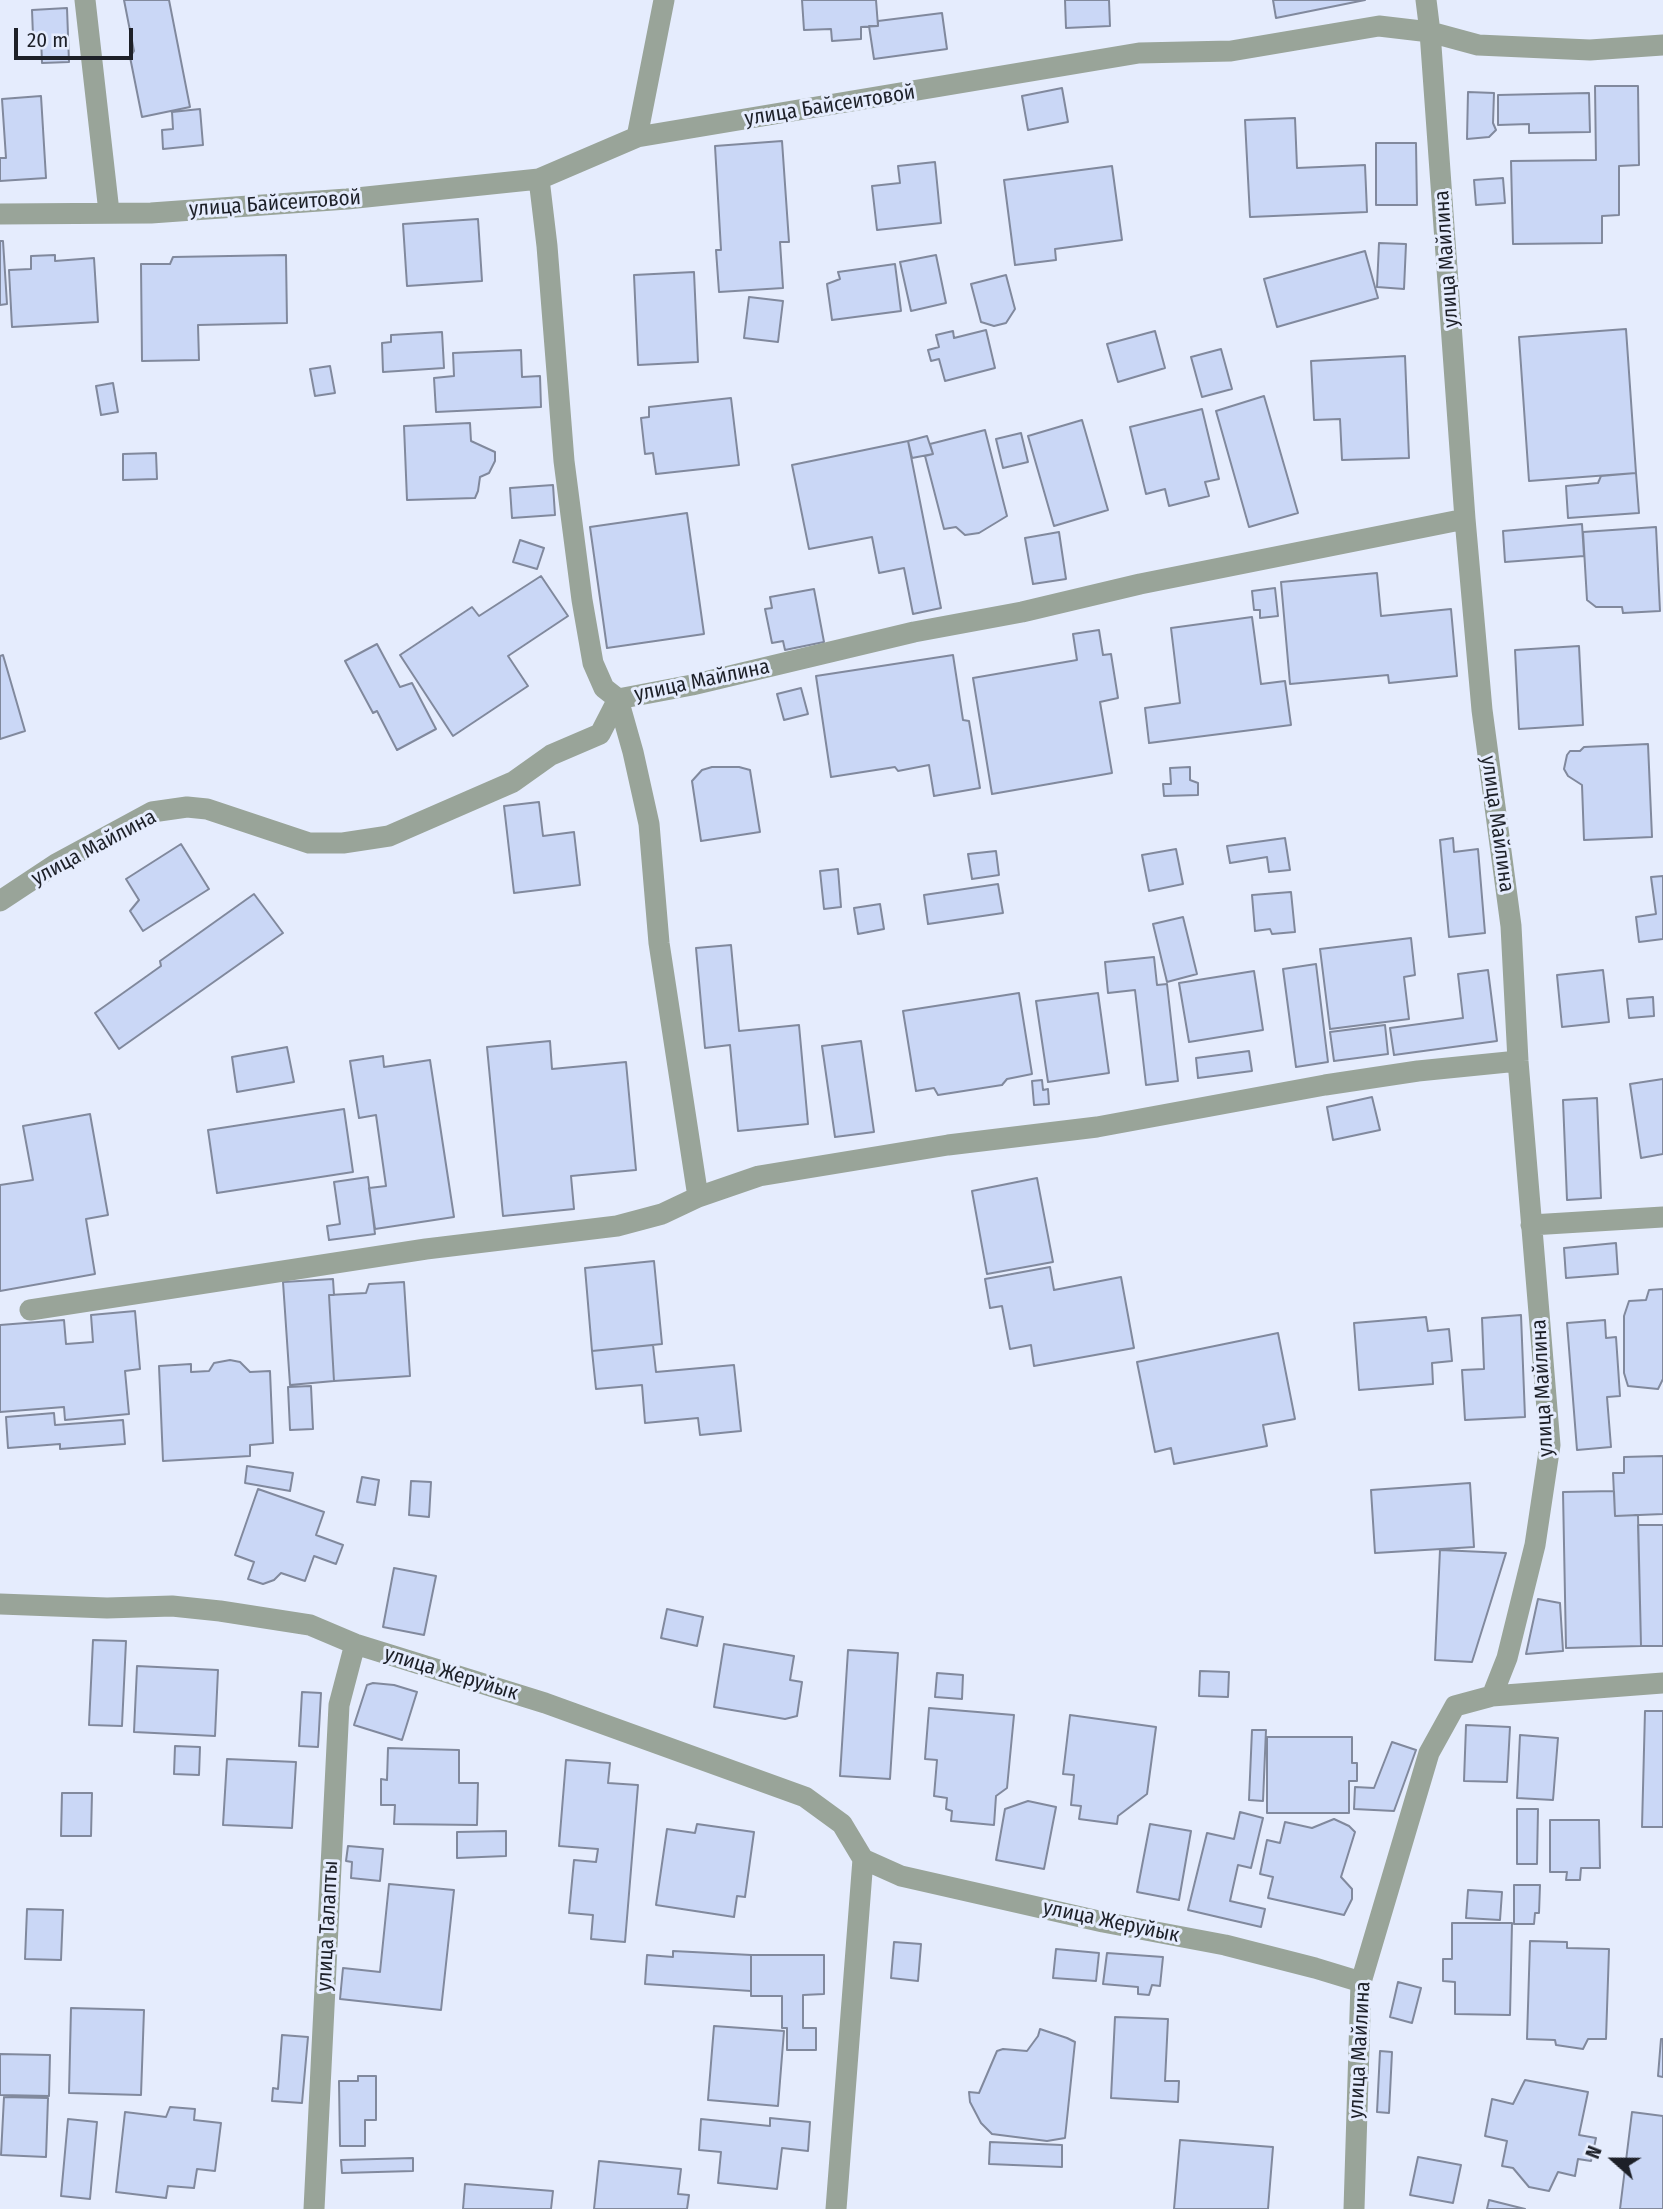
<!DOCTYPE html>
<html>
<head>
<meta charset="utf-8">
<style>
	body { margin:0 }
	#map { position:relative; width:1663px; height:2209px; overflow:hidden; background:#e5ecfd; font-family:"Fira Sans Condensed",sans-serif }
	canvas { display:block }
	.north { position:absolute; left:1579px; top:2125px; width:70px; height:70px; -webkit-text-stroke:5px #e5ecfd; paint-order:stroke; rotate:291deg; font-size:19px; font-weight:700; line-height:28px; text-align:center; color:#1d2028 }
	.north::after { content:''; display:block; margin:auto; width:24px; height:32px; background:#1d2028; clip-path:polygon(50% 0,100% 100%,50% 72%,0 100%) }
	.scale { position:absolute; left:14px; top:28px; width:119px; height:32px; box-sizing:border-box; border:4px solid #1d2028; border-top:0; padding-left:9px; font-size:21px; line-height:24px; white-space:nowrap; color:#1d2028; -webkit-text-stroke:5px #e5ecfd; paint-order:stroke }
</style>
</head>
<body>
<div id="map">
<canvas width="1663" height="2209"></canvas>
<div class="north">N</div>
<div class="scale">20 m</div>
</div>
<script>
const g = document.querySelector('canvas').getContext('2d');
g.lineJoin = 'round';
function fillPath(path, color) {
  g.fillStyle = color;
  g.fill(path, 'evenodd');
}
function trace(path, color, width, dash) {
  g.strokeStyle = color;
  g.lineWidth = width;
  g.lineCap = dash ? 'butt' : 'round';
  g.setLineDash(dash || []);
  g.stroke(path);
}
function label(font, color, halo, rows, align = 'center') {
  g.font = font + ' "Fira Sans Condensed",sans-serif';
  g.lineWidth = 6;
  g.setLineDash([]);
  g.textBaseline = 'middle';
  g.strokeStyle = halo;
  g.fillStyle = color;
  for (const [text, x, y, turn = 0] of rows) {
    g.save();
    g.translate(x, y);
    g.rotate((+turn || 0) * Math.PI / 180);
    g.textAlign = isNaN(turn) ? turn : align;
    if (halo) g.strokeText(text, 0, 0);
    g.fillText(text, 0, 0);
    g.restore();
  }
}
const building = new Path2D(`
	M124,0H169L190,107L142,117L130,57L134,51Z
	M802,0H876L878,26L861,27V39L832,41L831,29L804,30Z
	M1065,0H1109L1110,26L1066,28Z
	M1273,0H1365L1276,18Z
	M67,8L69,62L42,63L41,36H33L32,10Z
	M942,13L947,49L874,59L869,26H878V21Z
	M1595,86H1638L1639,165L1619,166V215L1602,216V243L1513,244L1511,161L1596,160Z
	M1062,88L1068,122L1028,130L1022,96Z
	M1468,92L1494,93L1493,123L1496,130L1489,137L1467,139Z
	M1589,93L1590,132L1529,133V124L1498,125V95Z
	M41,96L46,178L0,181V158H6L2,99Z
	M200,109L203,145L163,149L162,130L173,129L172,112Z
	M1295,118L1297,168L1365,165L1367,212L1250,217L1245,120Z
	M782,141L789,242H780L783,288L719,292L716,250H721L715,146Z
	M1376,143H1416L1417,205H1376Z
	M935,162L941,223L877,230L872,186L900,183L898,166Z
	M1112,166L1122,240L1055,249L1056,260L1015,265L1004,180Z
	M1503,178L1505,203L1476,205L1474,180Z
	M478,219L482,281L407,286L403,224Z
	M0,241H3L7,304L0,305Z
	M1379,243L1406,244L1404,289L1377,287Z
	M1365,251L1378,298L1277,327L1264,279Z
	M55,255V261L94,258L98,322L12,327L9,270L31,269V256Z
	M286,255L287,323L198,325L199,360L142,361L141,264H170L173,257Z
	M936,255L946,303L911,311L900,262Z
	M895,264L901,311L832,320L827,284L840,279L838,272Z
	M694,272L698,362L638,365L634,275Z
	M1006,275L1015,309L1006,323L994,326L981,322L971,284Z
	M749,297L783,301L778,342L744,338Z
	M1626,329L1636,473L1529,481L1519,337Z
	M986,330L995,368L945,381L939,359L931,361L928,350L939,347L936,335L953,331L954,338Z
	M1155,331L1165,368L1118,382L1107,344Z
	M442,332L444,368L383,372L382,343L391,342V335Z
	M1221,349L1232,389L1202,397L1191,357Z
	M521,350L522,377L540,376L541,407L436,412L434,378L454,376L453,353Z
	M1405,356L1409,458L1342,460L1340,419L1314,420L1311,361Z
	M330,366L335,393L315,396L310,369Z
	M113,383L118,412L101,415L96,386Z
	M1264,396L1298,513L1249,527L1216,411Z
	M731,398L739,465L656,474L653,453L645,454L641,418L649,417V407Z
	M1202,409L1219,479L1205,482L1209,496L1169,506L1165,489L1146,494L1130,427Z
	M1082,420L1108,510L1054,526L1028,436Z
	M470,423L471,441L495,452V461L489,473L480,477L478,491L475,498L407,500L404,426Z
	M985,430L1007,516L979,533L965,535L956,527L944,529L925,456L933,454L930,444Z
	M1021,433L1028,462L1003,468L996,439Z
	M927,436L933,454L912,458L908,441Z
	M908,441L941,608L913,614L904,568L879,573L872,537L809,549L792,465Z
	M156,453L157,479L123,480V454Z
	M1636,473L1639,513L1568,518L1566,486L1598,483L1601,476Z
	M553,485L555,515L512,518L510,488Z
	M687,513L704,634L607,648L590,527Z
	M1582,524L1584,556L1505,562L1503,531Z
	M1656,527L1660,611L1623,613L1622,607H1596L1587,600L1583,532Z
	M1059,532L1066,579L1033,584L1025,538Z
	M520,540L544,548L537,569L513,562Z
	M1377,573L1381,616L1451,609L1457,676L1389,683L1388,675L1290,684L1281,582Z
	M541,576L568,616L508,656L528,686L453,736L400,655L472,607L479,616Z
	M1275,588L1278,616L1260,618V610H1254L1252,591Z
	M814,589L824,642L785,650L783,641L772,643L765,609L772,608L770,597Z
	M1252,617L1261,684L1285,681L1291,725L1149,743L1145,708L1180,703L1171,628Z
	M1099,630L1103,655L1111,654L1118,698L1100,702L1112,773L992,794L973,678L1077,660L1073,634Z
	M377,644L400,687L412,683L436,729L397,750L377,711L373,713L345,661Z
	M1579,646L1583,725L1519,729L1515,650Z
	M3,655L25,731L0,739V656Z
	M953,655L963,720L969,721L980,788L934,796L929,765L898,771L895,767L831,777L816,676Z
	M801,688L808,714L784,720L777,694Z
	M1648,744L1652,837L1584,840L1582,785L1568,776L1564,769L1567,755L1570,751H1580L1584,747Z
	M712,767H739L750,770L760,832L701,841L692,781L702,770Z
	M1190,767V780L1198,783V795L1164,796L1163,784H1171L1170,768Z
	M539,802L543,836L574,832L580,885L514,893L504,806Z
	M1285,838L1290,870L1269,872L1267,857L1230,863L1227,846Z
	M1453,838L1454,852L1478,849L1485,933L1449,937L1440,840Z
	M181,844L209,889L143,931L130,911L139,900L126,879Z
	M1176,849L1183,884L1149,891L1142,855Z
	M996,851L999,875L972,879L968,854Z
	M838,869L841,907L824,909L820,871Z
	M1663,876V939L1639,942L1636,917L1656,914L1651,877Z
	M998,884L1003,913L928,924L924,895Z
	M1291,892L1295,932L1272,934L1270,929L1255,931L1252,895Z
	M254,894L283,933L119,1049L95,1013L161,966L160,961Z
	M880,904L884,929L858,934L854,908Z
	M1183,917L1197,974L1167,982L1153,924Z
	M1411,938L1415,975L1404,977L1409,1019L1330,1029L1320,949Z
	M731,945L739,1031L799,1025L808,1124L738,1131L730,1045L705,1048L696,948Z
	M1154,957L1157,985L1167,984L1178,1081L1146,1085L1135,990L1108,993L1105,962Z
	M1316,964L1328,1062L1296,1067L1283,969Z
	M1488,970L1497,1041L1394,1055L1390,1028L1463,1018L1458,974Z
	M1603,970L1609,1022L1562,1027L1557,975Z
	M1254,971L1263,1030L1189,1042L1179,983Z
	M1019,993L1032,1074L1007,1079L1002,1085L938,1095L934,1088L916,1091L903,1011Z
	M1098,993L1109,1073L1048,1082L1036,1001Z
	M1653,997L1654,1016L1629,1018L1627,999Z
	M1385,1025L1388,1054L1334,1061L1330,1032Z
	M550,1041L552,1069L626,1062L636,1170L571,1176L574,1209L503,1216L487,1047Z
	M861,1041L874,1132L835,1137L822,1046Z
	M287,1047L294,1082L237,1092L232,1057Z
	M1249,1051L1252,1071L1198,1078L1196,1058Z
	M383,1056L384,1067L430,1060L454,1217L375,1229L369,1188L386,1186L376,1115L359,1118L350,1061Z
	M1663,1079V1154L1641,1158L1630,1084Z
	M1042,1080L1043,1090L1048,1089L1049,1104L1034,1105L1032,1081Z
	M1372,1097L1380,1130L1333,1140L1327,1107Z
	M1597,1098L1601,1198L1567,1200L1563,1100Z
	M344,1109L353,1172L217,1193L208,1130Z
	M90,1114L108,1215L86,1219L95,1274L0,1291V1185L33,1180L23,1126Z
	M368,1177L375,1234L329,1240L327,1226L340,1224L334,1182Z
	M1037,1178L1053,1262L987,1274L972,1191Z
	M1616,1243L1618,1274L1566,1278L1564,1248Z
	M654,1261L662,1344L592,1351L585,1268Z
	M1050,1267L1054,1290L1121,1277L1134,1348L1034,1366L1031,1345L1010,1349L1002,1306L990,1308L985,1279Z
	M333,1279L334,1295H329L334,1381L290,1385L283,1282Z
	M404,1282L410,1376L334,1381L329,1295L366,1293L369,1284Z
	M1663,1289V1379L1658,1389L1628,1386L1624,1373V1316L1629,1301L1646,1300L1649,1290Z
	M135,1311L140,1369L125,1371L129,1414L65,1420L64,1407L0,1412V1325L64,1320L66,1344L93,1342L91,1315Z
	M1521,1315L1525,1417L1465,1420L1462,1370L1484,1369L1482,1318Z
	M1426,1317L1428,1331L1449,1329L1452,1361L1432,1363L1433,1384L1359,1390L1354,1323Z
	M1605,1320L1606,1338L1616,1337L1620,1396L1607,1397L1611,1447L1577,1450L1567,1323Z
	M1278,1333L1295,1419L1263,1425L1267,1446L1174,1464L1171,1448L1155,1452L1137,1362Z
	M653,1345L656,1372L734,1365L741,1431L700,1435L698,1418L645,1423L642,1385L596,1389L592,1351Z
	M230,1360L240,1362L250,1372L270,1371L273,1443L250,1445V1456L163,1461L159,1366L191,1364V1372L209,1371L214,1363Z
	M311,1386L313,1429L290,1430L288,1387Z
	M54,1413L55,1425L123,1420L125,1444L60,1449V1444L8,1448L6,1417Z
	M1663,1456V1514L1615,1516L1613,1473H1624V1457Z
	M247,1466L293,1473L290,1491L245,1483Z
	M362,1477L379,1480L375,1505L357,1502Z
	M411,1481L431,1482L429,1517L409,1515Z
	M1470,1483L1474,1547L1375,1553L1371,1490Z
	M258,1489L324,1512L316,1535L343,1545L336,1564L314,1556L305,1581L281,1573L274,1580L263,1584L248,1579L254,1562L235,1555Z
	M1614,1491L1615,1516L1638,1515L1641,1646L1566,1648L1563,1492Z
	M1638,1525H1663V1646H1641Z
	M1440,1550L1506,1553L1472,1662L1435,1660Z
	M394,1568L436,1576L424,1635L383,1627Z
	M1538,1599L1560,1603L1563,1651L1526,1654Z
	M667,1609L703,1617L697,1646L661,1638Z
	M93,1640L126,1641L122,1726L89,1725Z
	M724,1644L794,1656L790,1680L802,1682L797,1716L785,1719L714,1707Z
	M848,1650L898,1653L890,1779L840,1776Z
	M137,1666L218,1670L215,1736L134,1732Z
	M1200,1671L1229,1672L1228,1697L1199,1696Z
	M937,1673L963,1675L962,1699L935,1697Z
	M373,1683L394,1685L417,1692L402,1740L354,1725L367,1685Z
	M302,1692L321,1693L318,1747L299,1746Z
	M929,1708L1014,1715L1007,1788L996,1796L994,1825L951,1821L952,1811L946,1809L947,1798L934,1796L937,1760L925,1759Z
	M1645,1711H1663V1827H1642Z
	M1070,1715L1156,1727L1147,1794L1118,1816L1117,1824L1079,1819L1081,1806L1071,1805L1074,1775L1063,1774Z
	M1466,1725L1510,1727L1507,1782L1464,1781Z
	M1252,1730H1266L1263,1801L1249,1800Z
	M1520,1735L1558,1738L1553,1800L1517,1798Z
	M1267,1737H1352V1763H1357V1781H1349V1813H1267Z
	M1392,1742L1416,1750L1394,1811L1354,1809L1355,1787L1374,1788Z
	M175,1746L200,1747L199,1775L174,1774Z
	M388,1748L459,1750V1783H478L477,1825L394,1824L395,1805H381V1779L387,1780Z
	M227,1759L296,1762L292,1828L223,1825Z
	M566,1760L610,1763L608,1783L638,1785L625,1942L591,1939L593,1915L569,1913L574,1860L596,1862L598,1849L559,1846Z
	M62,1793H92L91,1836H61Z
	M1028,1801L1056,1807L1044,1869L996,1860L1005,1809Z
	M1517,1809H1538L1537,1864H1517Z
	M1240,1812L1263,1818L1251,1868L1238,1865L1230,1901L1265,1909L1261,1927L1188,1910L1207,1833L1234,1839Z
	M1334,1819L1349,1826L1355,1832L1341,1877L1352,1889V1899L1344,1915L1268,1898L1273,1877L1260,1874L1267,1840L1280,1843L1285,1822L1312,1828Z
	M1550,1820H1599L1600,1868H1581L1580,1880H1566L1567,1872H1550Z
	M697,1824L754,1832L745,1897L737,1896L734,1917L656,1905L667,1829L695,1833Z
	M1150,1824L1191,1831L1179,1900L1137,1892Z
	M506,1831V1856L457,1858V1832Z
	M348,1846L383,1849L380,1881L351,1878L352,1862L346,1861Z
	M389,1884L454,1890L441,2010L340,1999L343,1968L380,1972Z
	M1514,1885H1540L1539,1913H1535L1534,1924H1514Z
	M1468,1890L1502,1892L1500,1920L1466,1918Z
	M27,1909L63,1910L61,1960L25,1959Z
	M1452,1923H1512L1510,2015L1455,2014V1982L1443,1981V1959H1452Z
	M1530,1941L1567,1942V1948L1609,1949L1606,2039H1588L1583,2049L1556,2045L1555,2040L1527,2039Z
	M894,1942L921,1944L918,1981L891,1978Z
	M1056,1949L1099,1953L1096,1981L1053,1978Z
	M673,1951L751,1955V1991L645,1984L647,1955L673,1957Z
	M1107,1953L1163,1957L1160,1986L1152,1985L1149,1995L1138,1994V1987L1103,1984Z
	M751,1955H824V1994L803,1995V2028H816V2050H787V2028H782V1996H751Z
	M1398,1982L1421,1988L1412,2023L1390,2017Z
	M71,2008L144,2010L141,2095L69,2093Z
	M1115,2017L1168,2019L1165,2081H1179L1178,2102L1111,2098Z
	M714,2026L784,2031L778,2106L708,2100Z
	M1040,2029L1067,2038L1075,2042L1065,2138L1047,2141L992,2134L981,2123L970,2102L969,2092L979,2093L997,2051L1003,2049L1027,2051L1038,2036Z
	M282,2035L308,2037L302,2103L272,2101L273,2088L278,2089Z
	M1661,2039H1663V2077L1658,2076Z
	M1380,2051L1392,2052L1389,2113L1377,2112Z
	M0,2054L50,2055L49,2096L0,2095Z
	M358,2076H376V2120H365V2146H340L339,2081H358Z
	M1525,2080L1588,2092L1579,2135L1596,2138L1591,2161L1578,2159L1575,2176L1558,2172L1549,2191L1529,2187L1513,2168L1502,2166L1507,2141L1485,2136L1492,2099L1513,2104Z
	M4,2097L48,2098L46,2157L1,2155Z
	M170,2107L195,2109L194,2120L221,2123L215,2171L197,2169L194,2188L168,2186L166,2198L116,2192L125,2112L166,2117Z
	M1632,2112L1663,2116V2209H1620Z
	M770,2118L810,2122L808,2151L782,2148L777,2189L718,2183L721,2152L699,2150L701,2119L770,2126Z
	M68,2119L97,2122L90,2199L61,2196Z
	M1180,2140L1273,2147L1268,2209H1174Z
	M990,2142L1062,2145V2167L989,2164Z
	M1418,2157L1461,2165L1453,2203L1410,2195Z
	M413,2158V2171L342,2173L341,2160Z
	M599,2161L681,2169L678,2194L689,2195L687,2209H594Z
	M465,2184L553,2191L551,2209H463Z
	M1489,2200L1525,2209H1487Z`);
fillPath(building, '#cad7f6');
trace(building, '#81899d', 2);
trace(new Path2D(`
	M85,0L109,212
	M637,137L664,0
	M539,179L547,246L564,461L582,600L593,663L604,688L618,699L633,752L649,824L659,943L698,1197
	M0,214L151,213L347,199L539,179L637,137L1139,53L1231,51L1379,26L1430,32L1478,45L1590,50L1663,45
	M0,901L56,864L152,812L187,807L207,809L309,843H343L389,836L513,782L551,755L600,734L618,699L692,685L914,632L1022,612L1140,584L1465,519
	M1531,1225L1663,1217
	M30,1310L426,1249L617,1226L662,1214L698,1197L759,1176L948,1145L1097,1127L1325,1085L1418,1071L1518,1061
	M0,1604L107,1608L172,1606L220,1611L310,1625L355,1644L545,1703L805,1797L842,1824L863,1859L901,1876L1103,1922L1225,1945L1315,1968L1361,1982
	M1492,1696L1663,1683
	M314,2209L339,1705L355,1644
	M836,2209L863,1859
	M1354,2209L1361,1982L1429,1753L1455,1706L1492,1696L1507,1658L1535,1545L1550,1445L1518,1061L1511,926L1482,710L1465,519L1430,32L1426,0`), '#99a499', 21);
label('21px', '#1d2028', '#e5ecfd', [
	["улица Байсеитовой",830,106,-9],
	["улица Байсеитовой",275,204,-4],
	["улица Майлина",1447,259,-94],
	["улица Майлина",702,681,-12],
	["улица Майлина",1497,824,82],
	["улица Майлина",94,848,-28],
	["улица Майлина",1543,1388,-93],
	["улица Жеруйык",451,1674,17],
	["улица Жеруйык",1111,1922,12],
	["улица Талапты",328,1926,-87],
	["улица Майлина",1360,2050,-87]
]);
</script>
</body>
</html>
